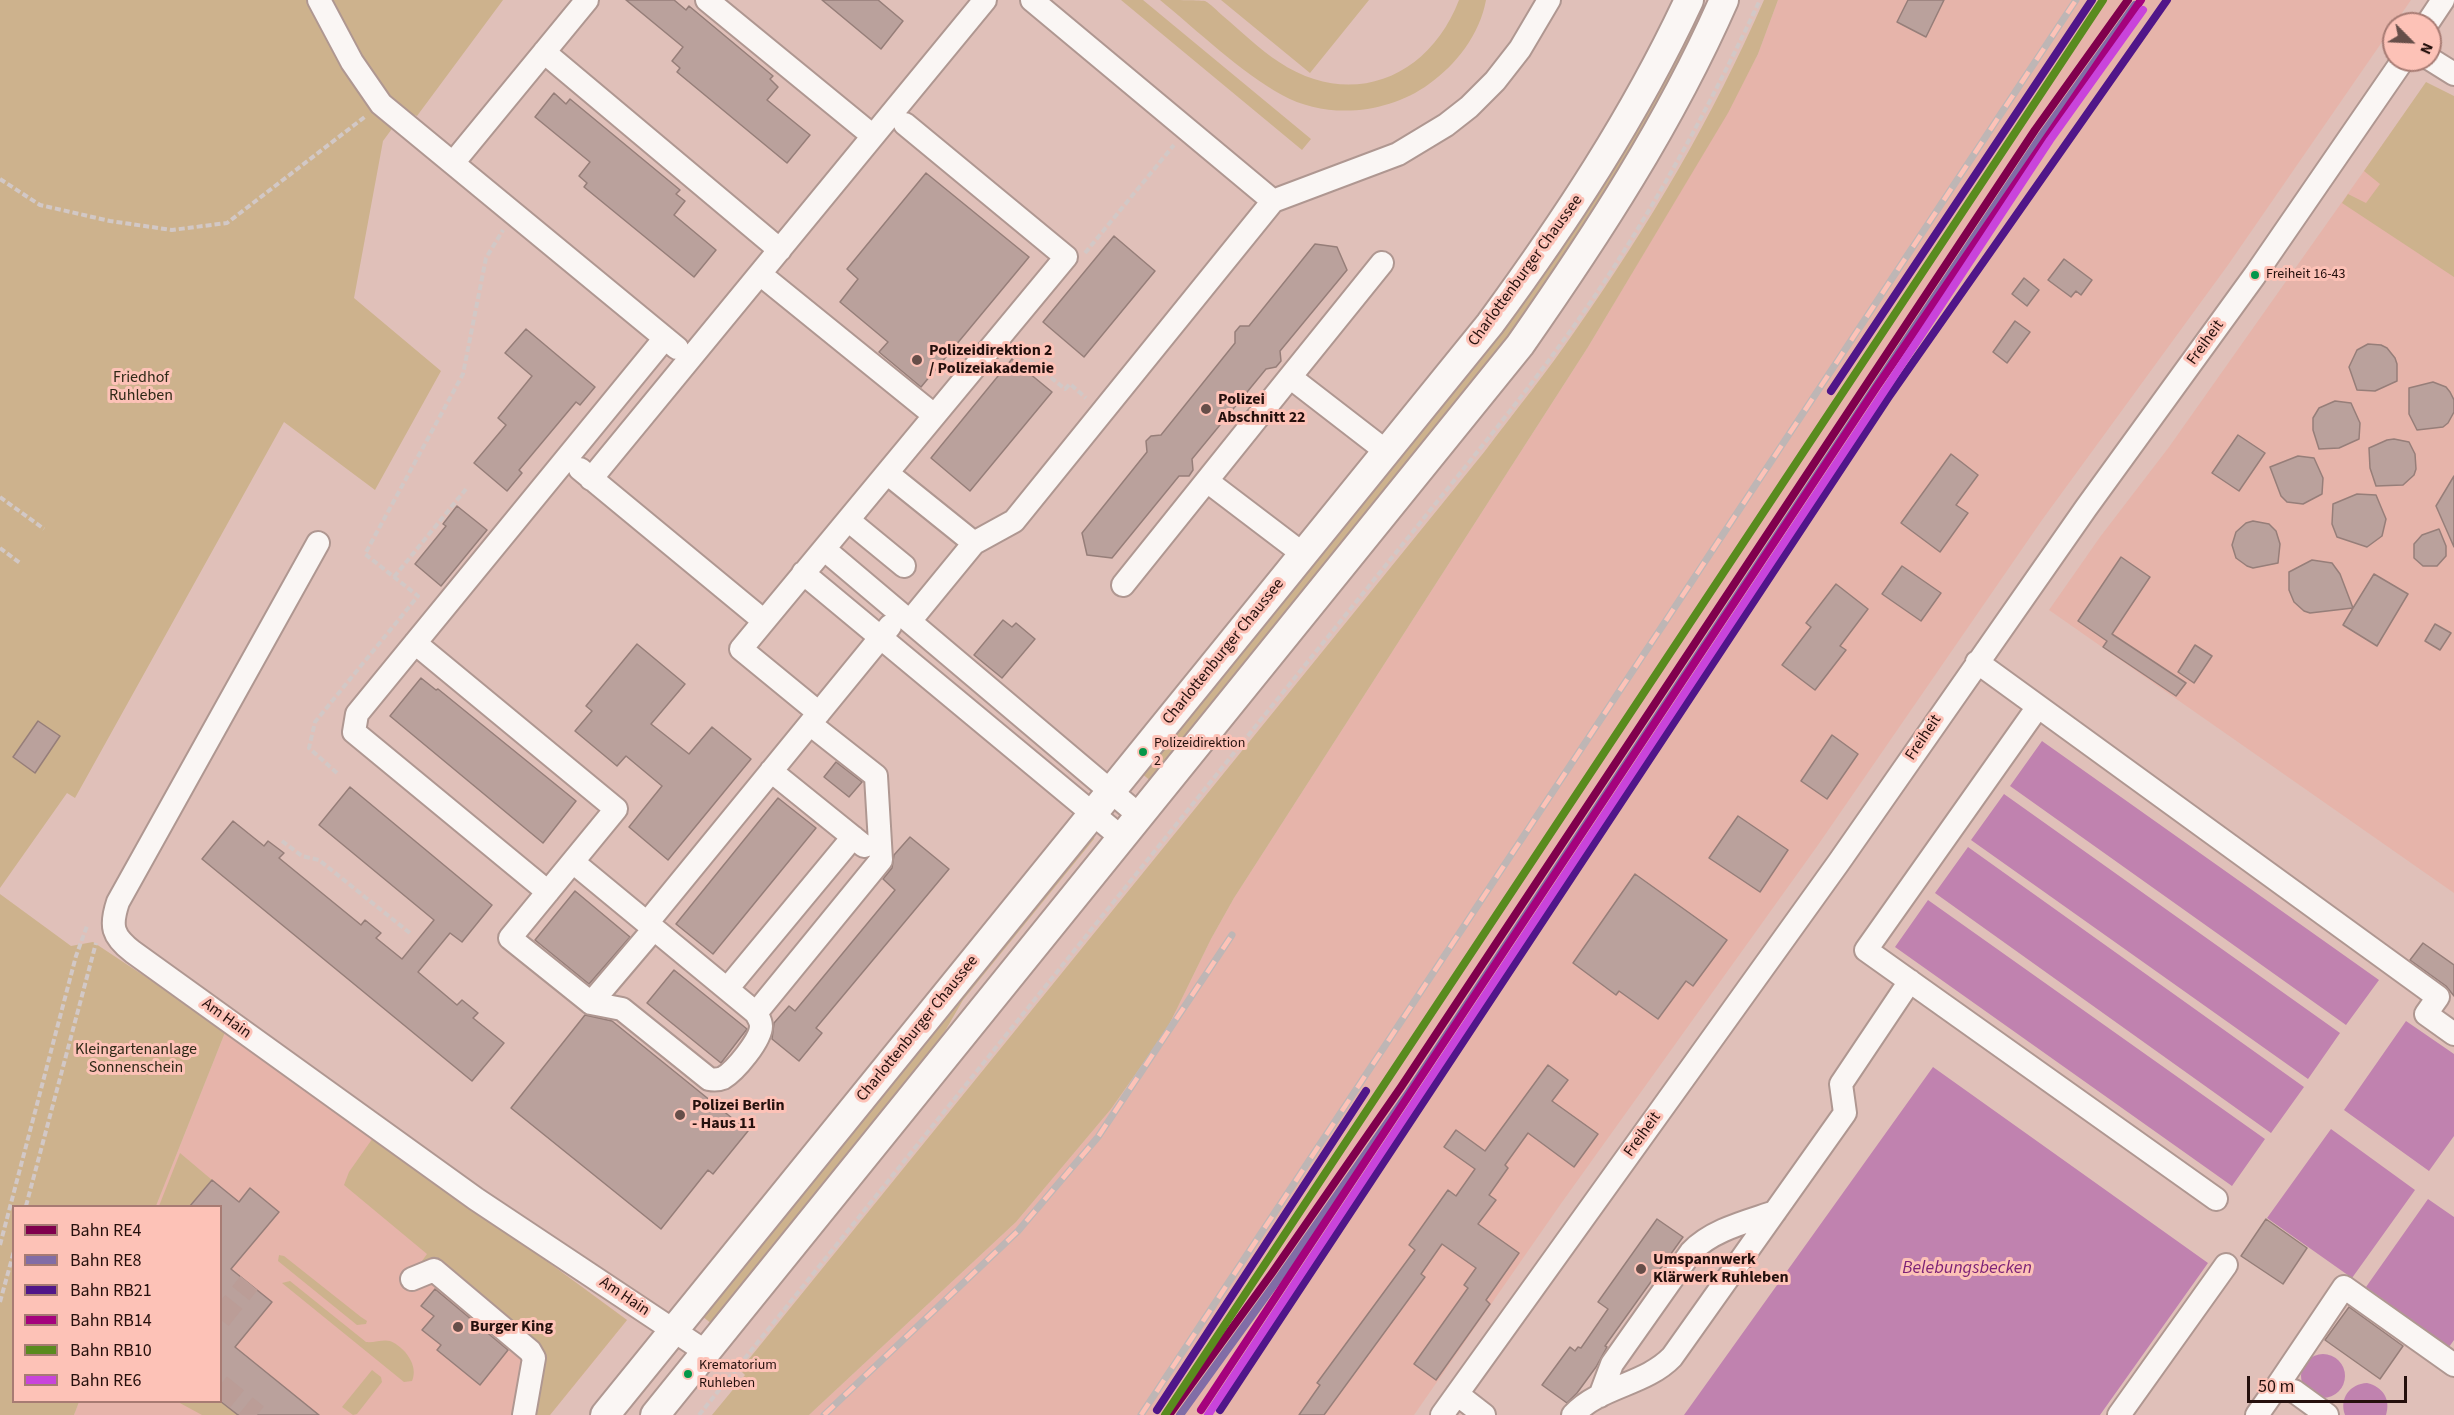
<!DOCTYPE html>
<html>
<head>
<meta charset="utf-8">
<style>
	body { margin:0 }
	#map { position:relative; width:2454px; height:1415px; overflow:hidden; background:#e0c0b9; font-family:"Source Sans 3",sans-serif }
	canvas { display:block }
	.legend { position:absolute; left:12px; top:1205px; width:210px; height:198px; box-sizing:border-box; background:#fdc2b7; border:2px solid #a77b73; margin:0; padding:8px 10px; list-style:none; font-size:18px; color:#25100d }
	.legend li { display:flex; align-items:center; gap:12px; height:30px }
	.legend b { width:30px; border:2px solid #a77b73 }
	.north { position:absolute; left:2382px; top:12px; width:60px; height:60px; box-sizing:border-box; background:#fdc2b7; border:2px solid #a77b73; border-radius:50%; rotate:114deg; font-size:16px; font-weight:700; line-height:24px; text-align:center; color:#25100d }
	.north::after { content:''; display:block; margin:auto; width:21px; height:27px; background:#664e49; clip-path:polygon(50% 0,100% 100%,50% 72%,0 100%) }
	.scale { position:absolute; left:2247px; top:1376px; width:160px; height:27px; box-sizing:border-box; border:3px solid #25100d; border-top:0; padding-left:8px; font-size:18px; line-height:21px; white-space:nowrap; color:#25100d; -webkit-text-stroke:4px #fdc2b7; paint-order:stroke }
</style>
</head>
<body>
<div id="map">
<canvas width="2454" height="1415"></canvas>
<ul class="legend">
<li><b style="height:8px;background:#80004d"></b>Bahn RE4</li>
<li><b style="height:8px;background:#816da6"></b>Bahn RE8</li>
<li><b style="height:8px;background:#501689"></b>Bahn RB21</li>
<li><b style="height:8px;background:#a5027d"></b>Bahn RB14</li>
<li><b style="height:8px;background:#598b1e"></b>Bahn RB10</li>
<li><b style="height:8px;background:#c944db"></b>Bahn RE6</li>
</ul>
<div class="north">N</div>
<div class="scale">50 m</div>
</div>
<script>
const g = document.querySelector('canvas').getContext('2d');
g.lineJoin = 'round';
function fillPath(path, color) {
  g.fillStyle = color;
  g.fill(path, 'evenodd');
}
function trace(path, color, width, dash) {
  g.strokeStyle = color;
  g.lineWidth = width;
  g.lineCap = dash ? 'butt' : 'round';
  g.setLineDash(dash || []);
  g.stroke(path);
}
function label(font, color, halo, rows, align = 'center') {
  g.font = font + ' "Source Sans 3",sans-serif';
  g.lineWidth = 6;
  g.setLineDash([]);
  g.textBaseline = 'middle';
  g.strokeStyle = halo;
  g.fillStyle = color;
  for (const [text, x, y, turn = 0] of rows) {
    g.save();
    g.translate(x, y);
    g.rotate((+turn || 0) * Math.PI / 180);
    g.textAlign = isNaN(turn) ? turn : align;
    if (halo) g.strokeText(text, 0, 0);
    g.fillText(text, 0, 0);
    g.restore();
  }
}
fillPath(new Path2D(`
	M1778,0H2411L2228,265L2042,520L1818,845L1560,1205L1414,1415H809L1016,1222L1111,1109L1166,1031L1211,939L1234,898L1588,347L1727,113L1758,54Z
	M2414,100L2454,124V893L2049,610L2100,537L2169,447Z
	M226,1030L375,1135L627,1320L550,1415H74L79,1402H220V1206H156Z`), '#e6b4aa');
fillPath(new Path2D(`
	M0,0H503L417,116L405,111L383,141L354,298L441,371L375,490L284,422L75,798L67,793L0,888Z
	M1121,0H1143L1311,139L1302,150Z
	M1160,0C1170,0 1197,0 1205,1C1211,4 1217,11 1223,16C1241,31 1259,49 1279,62C1351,110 1429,78 1459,0H1486C1480,34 1456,65 1429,84C1388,114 1327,120 1282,95C1240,72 1198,31 1160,0Z
	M1221,0H1369L1310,73Z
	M1764,0H1778L1758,54L1728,113L1588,347L1234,898L1211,939L1166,1031L1111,1109L1016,1222L809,1415H712L745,1375L740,1370L1485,451C1515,411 1547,372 1575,331C1648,227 1713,117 1764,0Z
	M1692,22L1699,25L1651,120L1529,312L1152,782L1141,773L1486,349Z
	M2426,82L2454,96V277L2342,203L2348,194L2366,203L2380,184L2364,171Z
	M1095,833L1094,839L963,1000L934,1050L712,1324L702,1316Z
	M0,894L71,946L93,942L226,1030L156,1206H14V1402H79L74,1415H0Z
	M375,1135L627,1320L550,1415H533L541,1349L537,1341L438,1267L425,1269L422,1261L427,1254L344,1185L349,1172Z
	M180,1153L212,1180L190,1206H159Z
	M279,1255L284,1256L361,1317L367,1321L366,1324L357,1325L278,1261Z
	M290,1281L366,1342C374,1343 383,1339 390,1341C405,1347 419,1366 412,1381L404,1382L282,1283Z
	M372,1370L381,1377L382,1382L357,1414L353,1415L342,1407Z
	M221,1401L238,1415H202L178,1402Z`), '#cdb28d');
fillPath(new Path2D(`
	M2042,741L2379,980L2346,1025L2010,786Z
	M2004,794L2340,1033L2308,1079L1971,840Z
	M1968,847L2304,1087L2271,1133L1935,893Z
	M1928,900L2265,1139L2232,1186L1895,947Z
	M2406,1021L2454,1054V1136L2429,1171L2344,1110Z
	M1933,1067L2208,1263L2100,1415H1684Z
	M2331,1129L2415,1190L2352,1278L2267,1218Z
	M2428,1199L2454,1217V1340L2449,1347L2366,1287Z
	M2301 1376a22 22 0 1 1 44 0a22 22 0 1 1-44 0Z
	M2367,1383C2383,1387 2391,1399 2386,1415H2345C2339,1398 2350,1384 2367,1383Z`), '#c082af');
const building = new Path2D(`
	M626,0H674L686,10L689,6L773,76L770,79L778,87L767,100L810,135L787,163L677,72L680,68L672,61L683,47Z
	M822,0H878L903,21L881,49Z
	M1908,0H1944L1926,37L1897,22Z
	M554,93L566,104L570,99L680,190L676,194L685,201L674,215L716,250L694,277L584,187L587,183L579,176L590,162L535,117Z
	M926,173L1029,257L921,387L879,352L888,342L840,302L858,279L847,269Z
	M1114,236L1155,271L1084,357L1043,322Z
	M1315,244L1337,247L1347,270L1280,351L1281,361L1276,367L1266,369L1192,459L1193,470L1189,476H1179L1112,558L1087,555L1082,533L1147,452L1146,441L1151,436L1161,435L1235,343V332L1240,326H1249Z
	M2064,259L2092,280L2081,295L2076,291L2071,297L2048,280Z
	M2024,278L2039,290L2027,306L2012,294Z
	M2015,321L2030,332L2007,363L1993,352Z
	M526,329L595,387L580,405L576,402L519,470L522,473L507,491L474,463L506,425L498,418L532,376L505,353Z
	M2368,344L2381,345L2387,348L2395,358L2397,364V381L2375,391L2357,390L2349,367L2357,350Z
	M1012,359L1052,392L970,491L931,458Z
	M2433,382L2446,387L2450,392L2454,400V412L2448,423L2443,427L2417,430L2409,414V388Z
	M2335,401L2351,403L2360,423L2359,439L2339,448L2319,449L2313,430V418L2319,408Z
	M2238,435L2265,453L2239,491L2212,473Z
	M2394,439L2409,442L2415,454L2416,469L2414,475L2403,485L2376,486L2370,468L2369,448L2387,440Z
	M1951,454L1978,475L1956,505L1968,513L1940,552L1901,523Z
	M2298,456L2314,458L2323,478L2322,494L2303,504L2287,502L2281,496L2270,467Z
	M2454,476V547L2436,506Z
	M2357,494L2376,495L2386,519L2382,536L2367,547L2337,537L2332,524L2333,504Z
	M457,506L487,530L441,586L415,564L446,526L443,524Z
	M2253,521L2269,524L2276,531L2280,544L2278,563L2253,568L2247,566L2236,558L2232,545L2236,532L2246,523Z
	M2439,529L2446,546V556L2437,566H2423L2414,558V544L2422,535Z
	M2121,557L2150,577L2112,634L2186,683L2176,696L2103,647L2107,641L2078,621Z
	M2312,560L2332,563L2340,574L2353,608L2374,574L2408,594L2377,646L2343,625L2353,608L2310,613L2304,611L2294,602L2289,590V572Z
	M1902,566L1941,593L1921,621L1882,594Z
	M1836,584L1868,609L1840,646L1846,650L1815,690L1782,665L1811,627L1806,623Z
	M1003,620L1012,627L1016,623L1035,639L1002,678L974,655Z
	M2435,624L2451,633L2440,650L2425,641Z
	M637,644L685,684L651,724L689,754L712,727L751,759L668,860L629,827L662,786L626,756L617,766L575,731L592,711L586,706Z
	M2195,645L2212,656L2194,683L2178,672Z
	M421,678L436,690L438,689L576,801L543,843L390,716Z
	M38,721L60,736L35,773L13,757Z
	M1832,735L1858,754L1827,799L1801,781Z
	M836,762L862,782L849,797L824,777Z
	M350,787L492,905L462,942L450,933L418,972L457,1005L462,1000L478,1013L473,1018L504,1043L472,1081L202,859L233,821L264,846L268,841L284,853L279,858L361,925L365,920L381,933L376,938L402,959L434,920L319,825Z
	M778,798L816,828L713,954L676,924Z
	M1738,816L1788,850L1760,892L1709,858Z
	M910,837L949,869L816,1028L822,1033L799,1061L772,1039L774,1023L789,1006L795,1011L895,890L883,879L892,868L894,855Z
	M1635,874L1727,940L1693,986L1686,981L1658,1019L1619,991L1616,995L1573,963Z
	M575,891L630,937L589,984L535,940Z
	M2423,943L2454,965V996L2446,986L2410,960Z
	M674,970L747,1029L721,1063L647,1003Z
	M585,1015L612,1021L748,1131L713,1174L708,1170L661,1229L511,1108Z
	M1548,1065L1568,1080L1552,1101L1598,1134L1574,1167L1528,1133L1505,1165L1508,1168L1489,1195L1496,1200L1478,1224L1519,1253L1486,1300L1490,1304L1436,1380L1414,1364L1468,1288L1464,1285L1476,1268L1442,1244L1421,1274L1425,1277L1324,1415H1299L1320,1385L1317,1383L1415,1250L1409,1245L1448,1190L1456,1196L1475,1169L1444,1147L1456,1130L1485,1151Z
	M212,1180L239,1202L250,1188L279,1212L231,1269L272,1302L235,1347L319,1415H238L220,1401V1206H190Z
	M1657,1219L1683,1237L1605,1346L1607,1347L1596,1367L1577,1393L1567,1403L1542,1385L1570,1347L1575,1351L1578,1347L1581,1348L1608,1309L1598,1302Z
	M2266,1219L2307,1248L2283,1284L2241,1256Z
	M435,1289L508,1350L480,1385L437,1350L441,1345L422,1330L434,1316L421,1306Z
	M2349,1307L2403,1346L2380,1379L2325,1340Z`);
fillPath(building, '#baa19c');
trace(building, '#967e79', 1.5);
trace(new Path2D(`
	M220,1319L249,1283
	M220,1385L257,1415`), '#bb9d97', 22, [22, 11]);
const minor = new Path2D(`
	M319,0L352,62L381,104L677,348
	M707,0L873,136
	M1032,0L1273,201
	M2427,24L2443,0
	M544,52L780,250
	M2430,59L2454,74
	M453,163L587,0
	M1382,263L1290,377L1387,452
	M760,274L934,415
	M580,469L764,621
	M887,473L974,543
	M591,479L985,0
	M1207,481L1303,554
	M848,520L904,566
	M318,543L118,902C110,926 112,936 133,952L476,1199L706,1352
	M824,549L1140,816
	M803,573L1122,838
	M1123,585L1290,377
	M910,621L974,543L1014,521L1273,201L1398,154L1446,125L1469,107L1495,81L1520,49L1549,0
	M415,643L616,809L510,938L591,1003L622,1009L709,1079C714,1080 718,1080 723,1078C735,1071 761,1040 761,1026C761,1021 758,1017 756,1013L573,862
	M1977,662L2438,997L2426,1014L2454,1034
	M2037,708L1866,950L2216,1199
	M819,713L741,649L1066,257L905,124
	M771,771L864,846
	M548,892L354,732L357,714L665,338
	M647,923L890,626
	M727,989L853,837
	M591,1003L653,930
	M756,1013L881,860L876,776L810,724
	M412,1279L434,1270L530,1351L534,1358L524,1415
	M2276,1388L2344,1287L2454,1365
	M1457,1394L1484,1415
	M1600,1396L1612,1364L1691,1252C1712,1230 1746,1222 1775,1212
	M1442,1415L1839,862L2086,508L2255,275L2403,60
	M1573,1415C1600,1386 1645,1385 1672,1357L1845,1113L1841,1084L1910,981
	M2119,1415L2226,1265
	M2257,1415L2276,1388L2294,1391L2327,1415`);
const major = new Path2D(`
	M605,1415L1490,324C1565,222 1635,116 1689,0
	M655,1415L1520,345C1596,236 1670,123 1724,0`);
trace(minor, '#af9791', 26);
trace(major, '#af9791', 32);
trace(new Path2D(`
	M0,179L40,205L110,221L172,230L227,223L366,116
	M1085,253L1174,145
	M1016,349L1065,389L1070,384L1086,398
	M0,497L44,529
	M0,548L20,563
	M394,577L466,489
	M337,773L309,748L315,722L418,596L365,554L463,374L486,258L503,230
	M282,841L302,856L319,860L411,934
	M26,1206L96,943
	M0,1245L76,956L87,926
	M0,1302L14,1251
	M699,1415L1466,466C1516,404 1565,342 1608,276C1666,187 1715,95 1760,0`), '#d2c8c6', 4, [6, 3]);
trace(minor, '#faf6f4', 22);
trace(major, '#faf6f4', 28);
const rail = new Path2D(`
	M824,1415L1018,1231L1098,1137L1232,935
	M1141,1415L2076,0`);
trace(rail, '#beb6b5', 7);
trace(rail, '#fdc2b7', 4.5, [14]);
trace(new Path2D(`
	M1169,1415L1272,1273L1401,1087L2035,130L2128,0`), '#80004d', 8);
trace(new Path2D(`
	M1180,1415L1279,1278L1409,1092L2042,135L2135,5`), '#816da6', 8);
trace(new Path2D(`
	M1831,391L2092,0
	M1157,1410L1366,1091
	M1220,1410L1888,398L2167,0`), '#501689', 8);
trace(new Path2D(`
	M1201,1410L1876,388L2141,0`), '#a5027d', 8);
trace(new Path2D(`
	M1165,1415L2103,0`), '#598b1e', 8);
trace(new Path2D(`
	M1208,1415L2050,140L2143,10`), '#c944db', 8);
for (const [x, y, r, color] of [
	[2255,275,5,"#04974a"],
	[917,360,6,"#664e49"],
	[1206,409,6,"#664e49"],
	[1143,752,5,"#04974a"],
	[680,1115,6,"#664e49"],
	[1641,1269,6,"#664e49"],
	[458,1327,6,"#664e49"],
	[688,1374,5,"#04974a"]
]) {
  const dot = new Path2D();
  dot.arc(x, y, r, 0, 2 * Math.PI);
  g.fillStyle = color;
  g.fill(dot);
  trace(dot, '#fdc2b7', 2);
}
label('14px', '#25100d', '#fdc2b7', [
	["Freiheit 16-43",2266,275],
	["Polizeidirektion",1154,744],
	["2",1154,762],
	["Krematorium",699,1366],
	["Ruhleben",699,1384]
], 'left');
label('16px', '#25100d', '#fdc2b7', [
	["Charlottenburger Chaussee",1526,271,-54],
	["Freiheit",2206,343,-54],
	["Charlottenburger Chaussee",1224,652,-51],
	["Freiheit",1924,738,-56],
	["Am Hain",226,1019,36],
	["Charlottenburger Chaussee",918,1029,-51],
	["Freiheit",1643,1135,-54],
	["Am Hain",624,1297,34]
]);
label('bold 16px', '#25100d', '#fdc2b7', [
	["Polizeidirektion 2",929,351],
	["/ Polizeiakademie",929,369],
	["Polizei",1218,400],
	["Abschnitt 22",1218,418],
	["Polizei Berlin",692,1106],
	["- Haus 11",692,1124],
	["Umspannwerk",1653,1260],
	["Klärwerk Ruhleben",1653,1278],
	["Burger King",470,1327]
], 'left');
label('16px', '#2f2917', '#fdc2b7', [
	["Friedhof",141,378],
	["Ruhleben",141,396],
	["Kleingartenanlage",136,1050],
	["Sonnenschein",136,1068]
]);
label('italic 18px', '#7d2277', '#fdc2b7', [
	["Belebungsbecken",1967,1269]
]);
</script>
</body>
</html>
